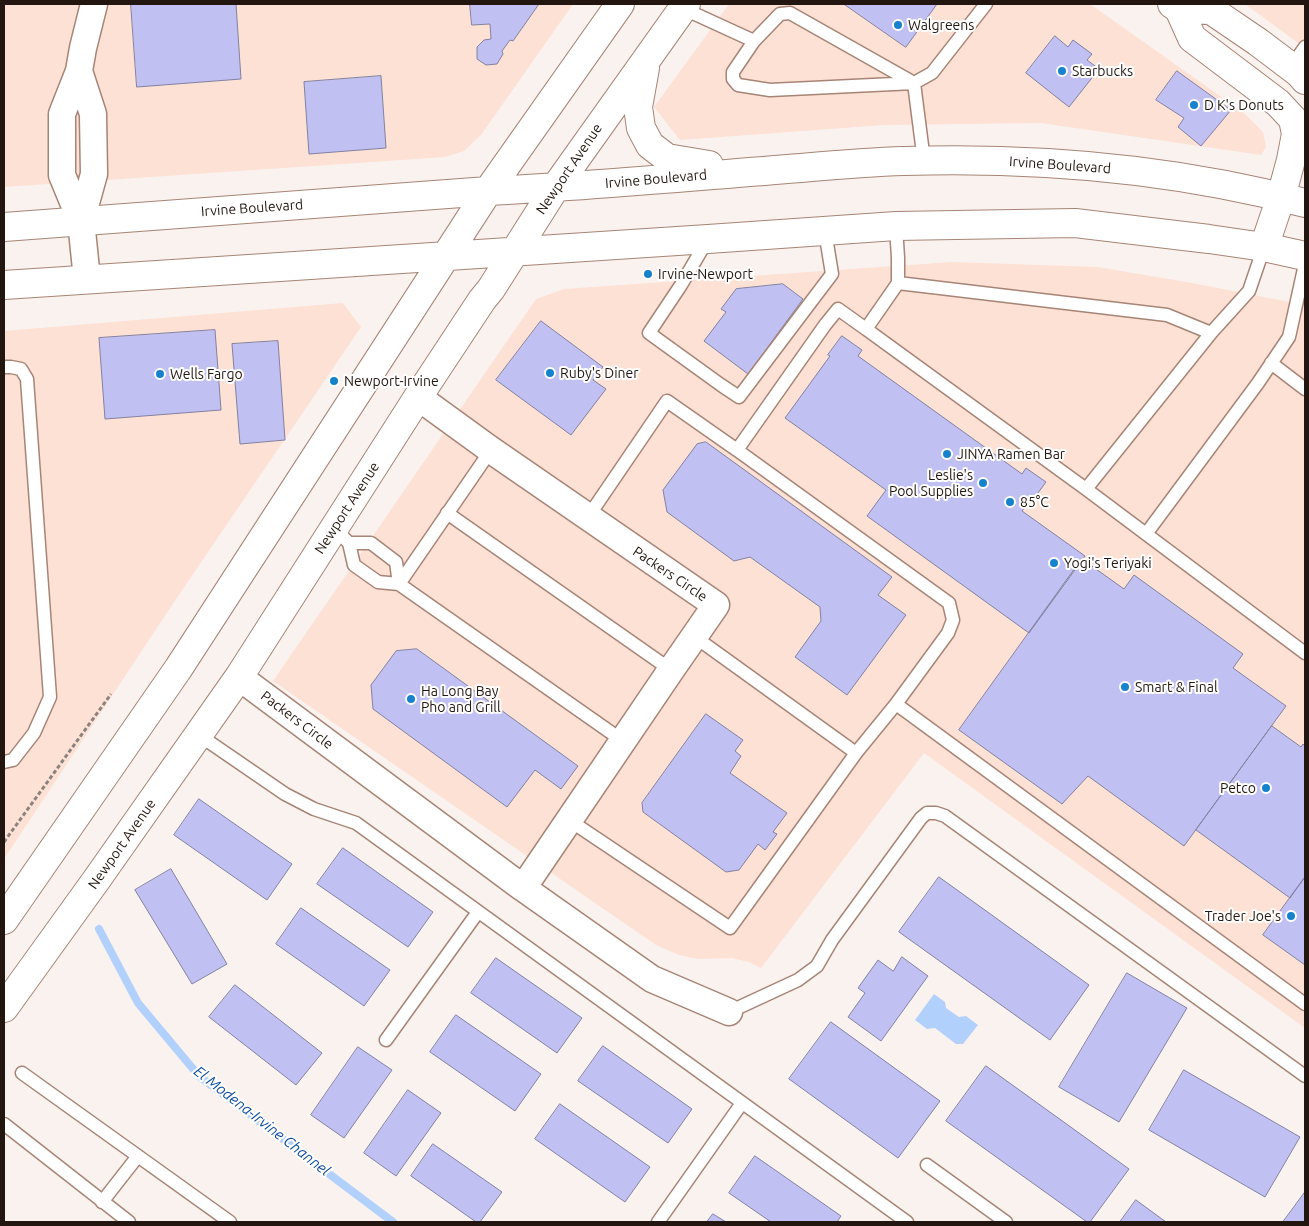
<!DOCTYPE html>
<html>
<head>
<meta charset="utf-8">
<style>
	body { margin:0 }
	#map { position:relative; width:1309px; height:1226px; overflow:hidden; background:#faf2ef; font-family:Ubuntu,sans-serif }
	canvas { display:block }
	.frame { position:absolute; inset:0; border:5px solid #231610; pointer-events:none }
</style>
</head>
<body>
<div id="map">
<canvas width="1309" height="1226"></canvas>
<div class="frame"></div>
</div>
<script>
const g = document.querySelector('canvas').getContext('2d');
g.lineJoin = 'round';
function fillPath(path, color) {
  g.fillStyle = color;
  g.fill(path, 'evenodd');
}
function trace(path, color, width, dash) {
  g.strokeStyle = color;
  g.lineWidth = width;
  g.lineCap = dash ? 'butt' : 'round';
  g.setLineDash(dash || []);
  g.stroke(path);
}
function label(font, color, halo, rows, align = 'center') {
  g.font = font + ' Ubuntu,sans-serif';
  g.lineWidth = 4;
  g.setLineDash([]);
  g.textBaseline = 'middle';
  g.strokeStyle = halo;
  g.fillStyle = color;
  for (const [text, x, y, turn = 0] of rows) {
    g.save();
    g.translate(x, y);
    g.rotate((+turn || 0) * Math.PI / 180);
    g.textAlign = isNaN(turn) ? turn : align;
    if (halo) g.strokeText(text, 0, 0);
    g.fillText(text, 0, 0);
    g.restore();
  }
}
fillPath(new Path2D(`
	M4,4H573L481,135L464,151L445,157L4,187Z
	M729,4H1090L1244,113L1263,132L1266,147L1261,155L1041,123L884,125L680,140L654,107Z
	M1245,4H1305V48Z
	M952,262L1097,267L1192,283L1305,305V1028L924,753L761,968L749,962L732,958L698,959L679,955L656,945L273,681L536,299L564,289Z
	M343,303L361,327L172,605L4,859V331Z`), '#fce1d4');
fillPath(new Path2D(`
	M934,994L945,1002L946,1008L959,1017L966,1016L978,1025L963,1044H956L935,1028L927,1029L915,1020Z`), '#b2d0fc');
trace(new Path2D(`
	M99,929L138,1003L199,1076L393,1222`), '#b2d0fc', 8);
const building = new Path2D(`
	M131,4H236L241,79L137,87Z
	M470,4H539L513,41L510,40L502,51L503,54L497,64L486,65L477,59V47L484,40L491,39L490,24L472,25Z
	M844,4H937L906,47Z
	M1055,36L1068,47L1073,40L1092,54L1087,60L1099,69L1069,107L1026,73Z
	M1177,71L1231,110L1201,146L1178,127L1184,118L1156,100Z
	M381,76L386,148L309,154L304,82Z
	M783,284L803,299L748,374L704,341L726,312L721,309L736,289Z
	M541,321L603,367L593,380L606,389L571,435L496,380Z
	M215,330L221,410L105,419L99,338Z
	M842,336L862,350L858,356L1022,474L1026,468L1046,482L1032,501L1030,500L1022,511L1085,556L1029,633L867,516L886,490L785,418L830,356L828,355Z
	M278,341L285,440L240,444L232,344Z
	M706,442L892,577L878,595L906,615L847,695L795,657L821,621L820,607L750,557L734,561L667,512L663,490L697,444Z
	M1082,559L1124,589L1134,575L1243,654L1233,668L1286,706L1184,846L1088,776L1062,804L959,730Z
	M417,649L578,766L561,789L535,770L507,807L373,709L371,685L396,651Z
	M706,714L743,740L735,751L741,756L730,773L787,813L773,832L777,834L765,850L758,844L739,870L726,872L643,812L642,803Z
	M1272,726L1301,747L1303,744L1305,746V877L1290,898L1196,830Z
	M199,799L292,864L267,900L174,835Z
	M343,848L433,912L408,947L317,884Z
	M171,869L227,964L192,984L135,890Z
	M939,877L1089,985L1050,1040L899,932Z
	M1305,877V965L1263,935Z
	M301,908L390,970L364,1006L276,944Z
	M902,957L928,976L881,1041L848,1017L865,993L858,988L878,960L893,971Z
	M496,958L582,1018L557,1053L471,993Z
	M1127,973L1187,1008L1119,1122L1059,1087Z
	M235,985L322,1053L296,1085L209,1017Z
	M456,1015L541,1074L515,1111L430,1052Z
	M831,1022L940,1101L898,1158L789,1079Z
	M603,1046L692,1109L668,1143L578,1081Z
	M358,1047L392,1070L344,1138L311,1115Z
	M986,1066L1129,1169L1090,1222H1087L946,1121Z
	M1184,1070L1300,1137L1265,1197L1149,1130Z
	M408,1090L441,1113L396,1176L364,1153Z
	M560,1104L650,1167L625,1202L535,1139Z
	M433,1144L502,1192L480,1222H476L411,1176Z
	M755,1156L841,1216L837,1222H771L729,1193Z
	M1305,1192V1222H1283Z
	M1136,1200L1166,1222H1120Z
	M713,1214L726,1222H707Z`);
fillPath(building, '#c1c0f2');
trace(building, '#8282a2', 1);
const lane = new Path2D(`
	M682,8L754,41L780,14L790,13L914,83L932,73L986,4
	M754,41L733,72V79L738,85L770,90L914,83L924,161
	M1291,67L1305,47
	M896,226L898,258V283L866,329L1086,489L1305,653
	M708,239L681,285L649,333L721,385L739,397L832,274L825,231
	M898,283L1167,315L1211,333
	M866,329L838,309L825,325L737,450L949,603L953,620L948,633L896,704L1305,1004
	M1271,363L1305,389
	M4,367H11L21,369L27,379L50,697L34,733L13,760L4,762
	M491,450L399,584L623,741
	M1086,489L1211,333L1249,291L1264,247
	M447,513L671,670
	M588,517L667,401L737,450
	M334,528L349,543L354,565L378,582L399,584L396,562L371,543H349
	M1146,534L1258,383L1289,337L1305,264
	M695,637L856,753L896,704
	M199,735L285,794L314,809L356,823L907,1222
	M569,820L730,928L856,753
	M729,1012L798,980L817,966L832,940L921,818L927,813H936L945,816L1305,1076
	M386,1040L478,912
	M22,1073L230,1222
	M4,1124L129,1222
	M927,1165L1006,1222
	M102,1202L138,1156
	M658,1222L742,1103`);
const street = new Path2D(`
	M79,71L93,114L94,174L81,221
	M87,279L81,221L62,175V114L79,71L83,48L94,4
	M418,397L491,450L716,605L671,670L523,888
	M239,677L523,888L652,979L729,1012`);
const secondary = new Path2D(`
	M1172,4L1179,9L1192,38L1278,103L1293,119L1296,134L1291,160L1281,197L1264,247
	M1179,9L1211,10L1258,42L1299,73L1305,80`);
const primary = new Path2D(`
	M645,68L638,107L641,128L650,145L667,158L709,165
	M1299,73L1305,77
	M4,227L488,191C593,186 697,176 801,168C835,165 870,162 904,161C1038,157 1175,169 1305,203
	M4,285L708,239L896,226L1075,223L1209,239L1264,247L1305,256
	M4,920L178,669L488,191L620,4
	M4,1008L97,879L239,677L418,397L482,300L491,289L555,188L686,4`);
trace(lane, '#a78475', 15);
trace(street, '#a78475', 29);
trace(secondary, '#a78475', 30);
trace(primary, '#a78475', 30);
trace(new Path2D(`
	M4,842L111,694`), '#8d837e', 3, [4, 2.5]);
trace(lane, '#fff', 12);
trace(street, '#fff', 26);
trace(secondary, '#fff', 28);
trace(primary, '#fff', 28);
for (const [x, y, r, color] of [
	[898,25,5,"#1782cc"],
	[1062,71,5,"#1782cc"],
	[1194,105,5,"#1782cc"],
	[648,274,5,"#1782cc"],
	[550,373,5,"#1782cc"],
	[160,374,5,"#1782cc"],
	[334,381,5,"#1782cc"],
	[947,454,5,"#1782cc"],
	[983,483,5,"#1782cc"],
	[1010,502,5,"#1782cc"],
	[1054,563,5,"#1782cc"],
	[1125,687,5,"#1782cc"],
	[411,699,5,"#1782cc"],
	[1266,788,5,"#1782cc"],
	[1291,916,5,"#1782cc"]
]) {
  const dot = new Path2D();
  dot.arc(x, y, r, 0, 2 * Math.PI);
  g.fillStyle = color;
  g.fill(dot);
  trace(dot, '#fff', 2);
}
label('14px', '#231610', '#fff', [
	["Walgreens",908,25],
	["Starbucks",1072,71],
	["D K's Donuts",1204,105],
	["Irvine-Newport",658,274],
	["Ruby's Diner",560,373],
	["Wells Fargo",170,374],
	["Newport-Irvine",344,381],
	["JINYA Ramen Bar",957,454],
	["Leslie's",973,475,"right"],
	["Pool Supplies",973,491,"right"],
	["85°C",1020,502],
	["Yogi's Teriyaki",1064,563],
	["Smart & Final",1135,687],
	["Ha Long Bay",421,691],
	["Pho and Grill",421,707],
	["Petco",1256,788,"right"],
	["Trader Joe's",1281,916,"right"]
], 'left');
label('14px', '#231610', '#fff', [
	["Irvine Boulevard",1060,165,4],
	["Newport Avenue",569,169,-56],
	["Irvine Boulevard",656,179,-5],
	["Irvine Boulevard",252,208,-4],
	["Newport Avenue",347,508,-57],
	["Packers Circle",670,574,34],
	["Packers Circle",297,720,37],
	["Newport Avenue",122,844,-55]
]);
label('italic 15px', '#0c4b9d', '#fff', [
	["El Modena-Irvine Channel",262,1121,38]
]);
</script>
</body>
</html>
